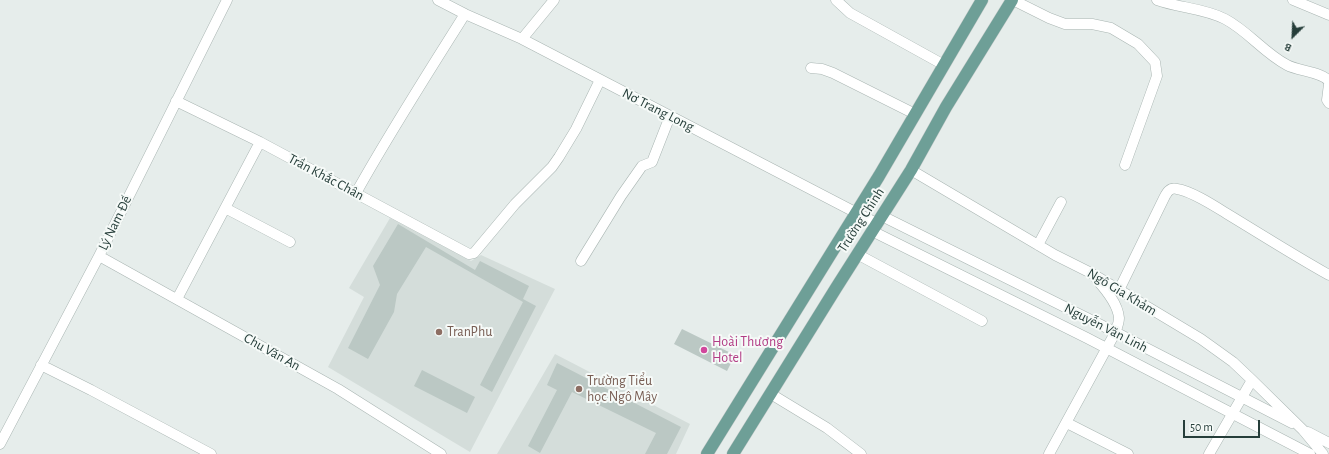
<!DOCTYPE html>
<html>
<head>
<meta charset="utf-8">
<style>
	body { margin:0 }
	#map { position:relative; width:1329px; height:454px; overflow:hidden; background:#e6edeb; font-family:"Alegreya Sans",sans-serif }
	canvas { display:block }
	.north { position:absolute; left:1273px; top:16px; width:40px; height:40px; -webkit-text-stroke:3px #f6faf8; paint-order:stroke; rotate:204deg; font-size:11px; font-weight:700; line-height:16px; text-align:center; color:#263e3a }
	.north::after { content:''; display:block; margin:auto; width:14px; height:18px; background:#263e3a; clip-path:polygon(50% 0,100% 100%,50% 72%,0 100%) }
	.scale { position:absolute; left:1183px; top:420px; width:77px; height:18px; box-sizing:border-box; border:2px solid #263e3a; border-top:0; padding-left:5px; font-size:12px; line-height:14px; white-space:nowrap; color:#263e3a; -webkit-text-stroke:3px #f6faf8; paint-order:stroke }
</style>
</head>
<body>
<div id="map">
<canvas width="1329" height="454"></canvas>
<div class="north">B</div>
<div class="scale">50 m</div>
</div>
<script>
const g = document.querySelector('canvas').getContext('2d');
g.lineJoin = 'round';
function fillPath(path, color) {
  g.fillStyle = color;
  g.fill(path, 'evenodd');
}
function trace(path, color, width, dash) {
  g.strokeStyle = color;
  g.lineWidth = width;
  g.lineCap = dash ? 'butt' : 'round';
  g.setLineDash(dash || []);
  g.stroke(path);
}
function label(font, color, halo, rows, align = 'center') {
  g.font = font + ' "Alegreya Sans",sans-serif';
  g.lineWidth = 4;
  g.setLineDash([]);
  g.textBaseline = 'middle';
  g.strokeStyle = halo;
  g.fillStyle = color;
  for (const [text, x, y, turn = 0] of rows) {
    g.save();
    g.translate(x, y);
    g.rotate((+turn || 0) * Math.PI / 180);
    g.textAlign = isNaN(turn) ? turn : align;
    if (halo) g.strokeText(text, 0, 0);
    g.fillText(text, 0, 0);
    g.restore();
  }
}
fillPath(new Path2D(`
	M390,218L471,261L481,255L555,289L470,452L328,367L364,297L349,288Z
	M555,354L690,424L676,454H497Z`), '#d4ddda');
fillPath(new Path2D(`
	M398,224L475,270L480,261L529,286L523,299L536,306L492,392L480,385L523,302L426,247L397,294L394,312L368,359L348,348L380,285L373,266Z
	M682,329L735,355L727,371L674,344Z
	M557,363L681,427L667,454H645L656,433L572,392L540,453L528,446L557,390L547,385Z
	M422,370L475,397L467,413L414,386Z`), '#bbc8c4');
const minor = new Path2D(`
	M438,0L465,14L522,39L876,223
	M836,0L850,13L944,65
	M1013,0L1049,18L1065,24H1092L1111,28L1138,44L1155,62L1157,76L1125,165
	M1157,0C1179,8 1204,8 1225,19C1248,31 1264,53 1287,65C1298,71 1322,72 1329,81
	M1293,0L1329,15
	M522,39L554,0
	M811,68L822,69L833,73L915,114
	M1329,84L1327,100L1329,103
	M176,101L260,142L469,254L474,253L515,204L552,167L559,157L576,129L600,80
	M911,170L1055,255L1091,273L1201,339L1233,362L1252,380L1303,430L1323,454
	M356,193C390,132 428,73 465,14
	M225,208L290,242
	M882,216L1115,332L1292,423
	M872,231L1087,338L1310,454
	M1038,245L1061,202
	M857,254L982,321
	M99,256L338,389L441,454
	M581,261L621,196L642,166L652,162L670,116
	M1119,290L1164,198C1167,192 1170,187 1177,189C1192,191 1216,207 1229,215C1262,235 1295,256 1329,275
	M177,299L260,142
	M41,365L91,390L211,454
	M771,394L827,428L861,454
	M1067,423L1128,454
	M1308,432L1329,443
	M0,444L99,256L227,0
	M1049,454L1115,333C1117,328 1119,323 1119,318C1118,304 1106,290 1097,280
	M1209,454L1252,380`);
const major = new Path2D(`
	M707,454L879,176L982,0
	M733,454L836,288L911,170L946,107L1012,0`);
trace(minor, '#a9b5b2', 11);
trace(major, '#c2c9c8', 13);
trace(minor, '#fff', 10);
trace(major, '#6e9f97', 12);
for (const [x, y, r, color] of [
	[439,332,4,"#8d6e63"],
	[704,350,4,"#d1479c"],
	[579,389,4,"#8d6e63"]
]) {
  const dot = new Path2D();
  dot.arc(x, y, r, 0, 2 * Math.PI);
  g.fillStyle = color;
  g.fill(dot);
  trace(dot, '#f6faf8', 1.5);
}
label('14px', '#263e3a', '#f6faf8', [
	["Nơ Trang Long",658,110,27],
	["Trần Khắc Chân",326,177,28],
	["Trường Chinh",861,220,-57],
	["Lý Nam Đế",115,223,-64],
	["Ngô Gia Khảm",1122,292,31],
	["Nguyễn Văn Linh",1106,328,27],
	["Chu Văn An",272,352,29]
]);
label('14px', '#785e54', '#f6faf8', [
	["TranPhu",447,332],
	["Trường Tiểu",587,381],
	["học Ngô Mây",587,397]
], 'left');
label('14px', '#b23c85', '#f6faf8', [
	["Hoài Thương",712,342],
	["Hotel",712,358]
], 'left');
</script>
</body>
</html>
